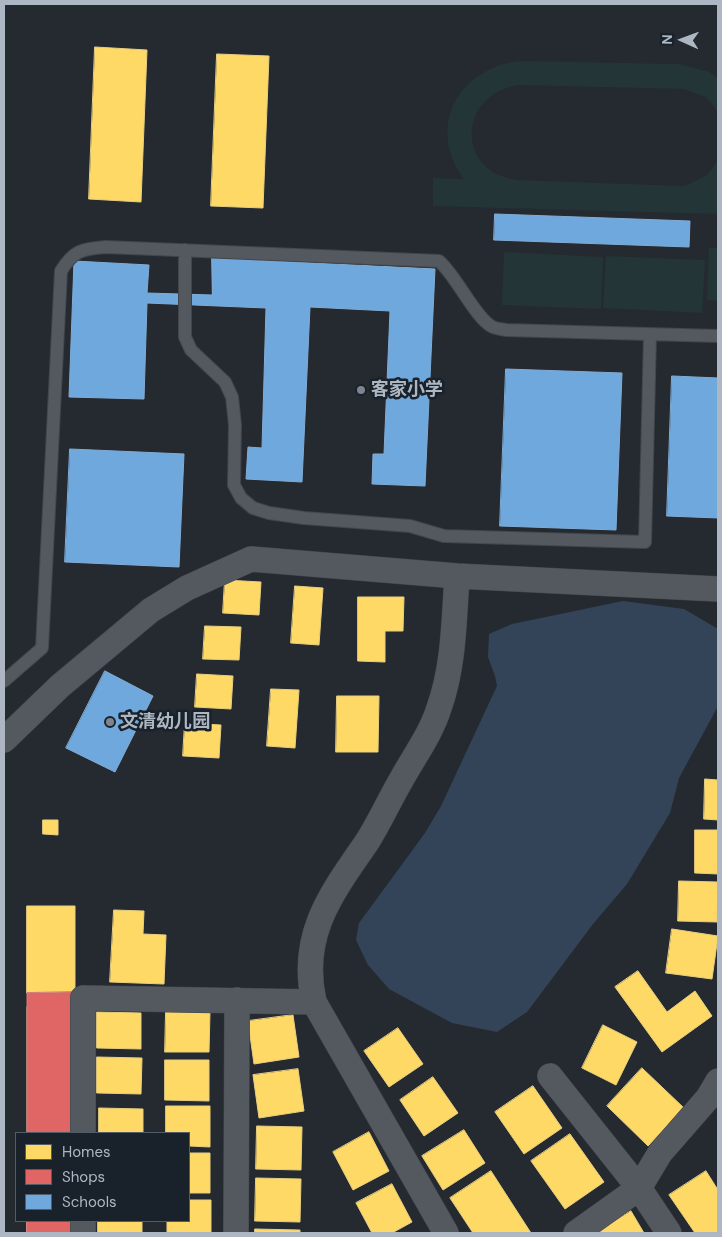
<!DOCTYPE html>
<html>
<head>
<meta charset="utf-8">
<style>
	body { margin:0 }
	#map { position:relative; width:722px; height:1237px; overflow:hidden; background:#252a30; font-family:"DM Sans",sans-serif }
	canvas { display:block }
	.frame { position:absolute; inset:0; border:5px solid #adb7c3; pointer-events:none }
	.legend { position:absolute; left:15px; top:1132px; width:175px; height:90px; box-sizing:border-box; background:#19212a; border:1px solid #545d67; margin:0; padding:6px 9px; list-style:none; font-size:15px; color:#adb7c3 }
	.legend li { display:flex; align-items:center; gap:10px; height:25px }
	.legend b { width:25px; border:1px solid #545d67 }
	.north { position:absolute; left:657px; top:15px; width:50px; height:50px; -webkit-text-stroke:4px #19212a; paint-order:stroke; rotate:272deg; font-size:14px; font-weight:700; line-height:20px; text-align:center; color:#adb7c3 }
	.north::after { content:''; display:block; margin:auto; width:18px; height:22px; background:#adb7c3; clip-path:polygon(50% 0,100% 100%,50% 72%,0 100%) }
</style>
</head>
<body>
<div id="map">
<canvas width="722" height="1237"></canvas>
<div class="frame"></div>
<ul class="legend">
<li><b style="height:14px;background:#ffd966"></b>Homes</li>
<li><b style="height:14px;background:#e06666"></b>Shops</li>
<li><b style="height:14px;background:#6fa8dc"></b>Schools</li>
</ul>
<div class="north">N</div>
</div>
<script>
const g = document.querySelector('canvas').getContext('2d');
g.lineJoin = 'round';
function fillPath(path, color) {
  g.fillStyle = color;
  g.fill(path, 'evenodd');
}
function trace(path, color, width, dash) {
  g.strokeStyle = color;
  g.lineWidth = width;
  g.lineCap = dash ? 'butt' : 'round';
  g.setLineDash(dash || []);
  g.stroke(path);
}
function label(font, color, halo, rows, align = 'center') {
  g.font = font + ' "DM Sans","Noto Sans SC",sans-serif';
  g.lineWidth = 5;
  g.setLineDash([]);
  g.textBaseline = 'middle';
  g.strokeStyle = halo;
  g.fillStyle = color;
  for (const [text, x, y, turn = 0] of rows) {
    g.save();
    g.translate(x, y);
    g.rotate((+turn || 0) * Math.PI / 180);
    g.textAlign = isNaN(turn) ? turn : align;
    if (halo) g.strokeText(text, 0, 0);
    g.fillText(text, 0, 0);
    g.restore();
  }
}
fillPath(new Path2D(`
	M520,61L679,64L709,72L718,78V112L706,97L684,89L519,85C459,93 454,170 516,180L685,186L707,175L718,161V214L433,206V178L464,179C458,170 452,162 450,151C437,103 475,65 520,61Z
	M709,248H718V301L707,300Z
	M504,252L603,257L601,309L502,305Z
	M606,256L705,260L702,313L603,308Z`), '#233536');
fillPath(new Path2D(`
	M623,601L684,609L718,629V706L679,778L670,813L627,884L593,924L527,1012L497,1032L452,1023L389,989L368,965L356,940L359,923L425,833L441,806L497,686L495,676L488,657L489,634L512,624Z`), '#334458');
const homes = new Path2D(`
	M95,47L147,50L141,202L89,199Z
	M217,54L269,56L263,208L211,206Z
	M225,580L261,582L259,615L223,613Z
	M295,586L323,588L319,645L291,643Z
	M358,597H404L403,631H385V662L358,661Z
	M205,626L241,627L239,660L203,659Z
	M197,674L233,676L231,709L195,707Z
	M271,689L299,690L295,748L267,746Z
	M337,696H379L378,752H336Z
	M185,723L221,725L219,758L183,756Z
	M705,779L718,780V820L704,819Z
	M43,820H58V835L43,834Z
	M695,830H718V874L695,873Z
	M679,881L718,882L717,922L678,921Z
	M27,906H75V992L27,993Z
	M114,910L144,911L143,934L166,935L164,984L110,982Z
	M672,929L718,936L712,979L666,973Z
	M638,971L667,1012L695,991L712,1016L662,1052L615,987Z
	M75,1006L76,1133H27V1007Z
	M166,1011L210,1012L209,1052H165Z
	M97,1012L141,1013V1049L97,1048Z
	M293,1015L299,1057L254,1064L248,1021Z
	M603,1025L637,1042L616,1085L582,1068Z
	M398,1028L423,1064L389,1087L364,1051Z
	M97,1057L142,1058L141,1094L97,1093Z
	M165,1060H209V1101L165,1100Z
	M642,1068L684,1108L648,1146L607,1106Z
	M298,1069L304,1111L259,1118L253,1075Z
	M433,1077L458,1113L424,1136L400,1100Z
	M533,1086L562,1128L524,1154L495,1112Z
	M166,1106H210V1147L189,1146V1133H166Z
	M99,1108L143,1109V1133H99Z
	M257,1126L302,1127L301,1170L256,1169Z
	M464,1130L485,1163L443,1190L422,1156Z
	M369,1132L389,1171L353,1190L333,1152Z
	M570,1134L604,1182L565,1209L531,1161Z
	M189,1153H210V1193H189Z
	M491,1171L531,1233H473L450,1198Z
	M706,1171L718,1190V1233H695L669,1195Z
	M256,1178L301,1179L300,1222L255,1221Z
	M392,1184L412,1222L392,1233H372L356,1203Z
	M189,1200H211V1233H167V1221H189Z
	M631,1211L644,1233H595Z
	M27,1221H76V1233H27Z
	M98,1221H142V1233H98Z
	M255,1229L300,1230V1233H255Z`);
fillPath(homes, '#ffd966');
trace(homes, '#e6cf82', 1);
const shops = new Path2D(`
	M75,992L76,1133H27V993Z
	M27,1221H76V1233H27Z`);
fillPath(shops, '#e06666');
trace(shops, '#d17e82', 1);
const schools = new Path2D(`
	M495,214L690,221L689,247L494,240Z
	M212,258L435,269L425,486L372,484L373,454H384L390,311L310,307L302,482L246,479L248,447L262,448L266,308L147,303L144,399L69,397L74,261L149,265L147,293L212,295Z
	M506,369L622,373L616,530L500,526Z
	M672,376L718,378V518L667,516Z
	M70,449L184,454L179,567L65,562Z
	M105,671L153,696L115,772L66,748Z`);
fillPath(schools, '#6fa8dc');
trace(schools, '#82acd4', 1);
const lane = new Path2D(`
	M185,250V337L191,350L225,382L232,397L235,425L234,485L241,498L253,508L269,513L304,518L410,526L444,536L645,542L650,335
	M4,681L42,648L61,271C74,250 82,249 106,247L439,261C457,277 475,317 491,326C495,329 502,329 506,330L718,336`);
const street = new Path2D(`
	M4,740L60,686L151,610L187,588L251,559L457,576L718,589
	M550,1076L639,1188L669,1233
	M83,1133V998L314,1002
	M83,1233V1221
	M236,1233L237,1000
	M446,1233L314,1002C299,935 331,894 367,842C379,823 389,801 400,782C413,758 431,734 439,708C454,666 454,620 457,576
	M576,1233L639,1188L660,1153L708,1098L718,1081`);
trace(lane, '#42464b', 14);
trace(street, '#42464b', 26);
trace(lane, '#54585f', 12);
trace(street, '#54585f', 25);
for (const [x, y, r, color] of [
	[361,390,5,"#7d8690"],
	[110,722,5,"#7d8690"]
]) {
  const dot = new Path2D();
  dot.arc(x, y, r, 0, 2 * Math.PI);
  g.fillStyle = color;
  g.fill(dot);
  trace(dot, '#19212a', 2);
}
label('bold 18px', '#adb7c3', '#19212a', [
	["客家小学",371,390],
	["文清幼儿园",120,722]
], 'left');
</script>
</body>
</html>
